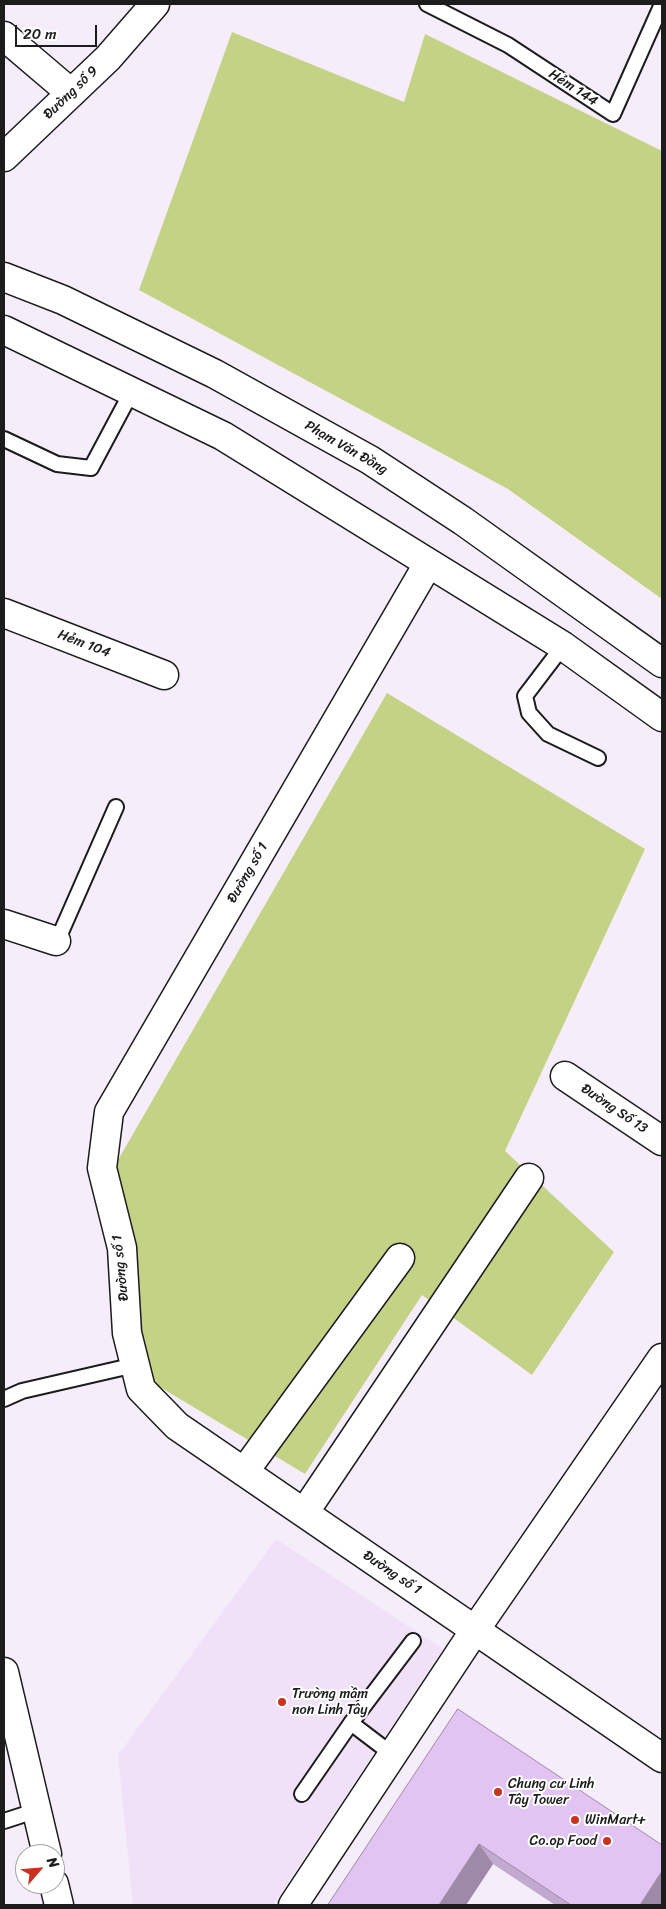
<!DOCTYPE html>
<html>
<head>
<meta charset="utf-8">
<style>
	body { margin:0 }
	#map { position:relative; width:666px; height:1909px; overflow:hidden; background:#f6edfb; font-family:Sriracha,sans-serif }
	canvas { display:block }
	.frame { position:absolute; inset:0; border:5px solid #1c1c1c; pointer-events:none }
	.north { position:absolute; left:15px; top:1844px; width:50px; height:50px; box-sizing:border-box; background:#fff; border:1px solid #a4a4a4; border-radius:50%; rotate:63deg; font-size:14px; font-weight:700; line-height:20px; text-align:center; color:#1c1c1c }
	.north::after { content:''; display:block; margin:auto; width:18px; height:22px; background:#c8321e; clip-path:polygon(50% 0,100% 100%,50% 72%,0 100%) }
	.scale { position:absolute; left:15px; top:25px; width:82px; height:22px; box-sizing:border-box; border:2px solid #1c1c1c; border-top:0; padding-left:6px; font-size:15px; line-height:18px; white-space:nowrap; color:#1c1c1c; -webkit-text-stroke:4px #fff; paint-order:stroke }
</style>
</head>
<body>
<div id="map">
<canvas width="666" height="1909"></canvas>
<div class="frame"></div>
<div class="north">N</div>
<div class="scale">20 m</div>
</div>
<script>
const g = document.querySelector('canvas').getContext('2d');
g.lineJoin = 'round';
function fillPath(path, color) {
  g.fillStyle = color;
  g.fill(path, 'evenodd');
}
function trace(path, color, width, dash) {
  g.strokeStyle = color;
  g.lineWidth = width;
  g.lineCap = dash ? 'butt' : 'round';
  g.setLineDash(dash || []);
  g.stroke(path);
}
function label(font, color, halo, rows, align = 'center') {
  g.font = font + ' Sriracha,sans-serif';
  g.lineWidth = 4;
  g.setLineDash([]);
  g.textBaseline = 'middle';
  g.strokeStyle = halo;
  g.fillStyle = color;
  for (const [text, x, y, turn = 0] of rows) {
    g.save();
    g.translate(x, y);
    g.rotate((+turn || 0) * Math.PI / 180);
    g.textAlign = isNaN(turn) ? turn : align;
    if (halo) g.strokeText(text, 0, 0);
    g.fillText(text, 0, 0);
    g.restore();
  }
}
fillPath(new Path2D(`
	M276,1539L443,1649L273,1905H133L118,1755Z`), '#f0e1f8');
fillPath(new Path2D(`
	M232,32L404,102L425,34L662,151V599L508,489L139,290Z
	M387,693L645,849L505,1151L614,1252L532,1375L422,1295L305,1474L150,1381L114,1167Z`), '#c4d285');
const service = new Path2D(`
	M427,4L508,45L613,114L662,4
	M4,439L57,464L91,468L132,391
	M563,646L525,696L529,713L548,734L598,758
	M56,941L62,930L116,807
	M4,1399L22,1391L135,1365
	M351,1723L393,1755
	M302,1794L351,1723L413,1641
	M4,1821L38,1810`);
const minor = new Path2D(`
	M4,36L71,93
	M428,564L109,1112L102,1168L122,1248L127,1333L141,1389L177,1426L662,1758
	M4,613L164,675
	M4,924L56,941
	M565,1076L662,1141
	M244,1472L400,1258
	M304,1513L529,1178
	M4,1672L47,1854
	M54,1884L59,1905
	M293,1905L475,1630L662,1358`);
const tertiary = new Path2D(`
	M4,157L108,58L155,4`);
const trunk = new Path2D(`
	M4,277L63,300L215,374L370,460L463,521L662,663
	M4,330L223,436L563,646L662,717`);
trace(service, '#1c1c1c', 18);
trace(minor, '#1c1c1c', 31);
trace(tertiary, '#1c1c1c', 31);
trace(trunk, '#1c1c1c', 31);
trace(service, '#fff', 14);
trace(minor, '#fff', 28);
trace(tertiary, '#fff', 28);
trace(trunk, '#fff', 28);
fillPath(new Path2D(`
	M458,1709L662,1905H555L493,1864L466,1905H328Z`), '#c2a9d0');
fillPath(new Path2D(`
	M479,1844L493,1864L466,1905H439Z
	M662,1871V1905H640Z`), '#9e89a9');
const building = new Path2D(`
	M458,1709L662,1845V1871L640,1905H571L479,1844L439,1905H328Z`);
fillPath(building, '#e1c4f2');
trace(building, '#9e89a9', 1);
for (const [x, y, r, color] of [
	[282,1702,5,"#c8321e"],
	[498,1792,5,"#c8321e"],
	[575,1820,5,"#c8321e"],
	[607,1841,5,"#c8321e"]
]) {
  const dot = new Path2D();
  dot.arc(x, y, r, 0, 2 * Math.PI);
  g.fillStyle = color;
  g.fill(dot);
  trace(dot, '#fff', 2);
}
label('14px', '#1c1c1c', '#fff', [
	["Hẻm 144",573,88,33],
	["Đường số 9",71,93,-44],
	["Phạm Văn Đồng",346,448,30],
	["Hẻm 104",84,644,21],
	["Đường số 1",248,873,-60],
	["Đường Số 13",614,1109,34],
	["Đường số 1",121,1268,-96],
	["Đường số 1",392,1573,34]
]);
label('14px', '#1c1c1c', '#fff', [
	["Trường mầm",292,1694],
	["non Linh Tây",292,1710],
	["Chung cư Linh",508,1784],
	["Tây Tower",508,1800],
	["WinMart+",585,1820],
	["Co.op Food",597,1841,"right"]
], 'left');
</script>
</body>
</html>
